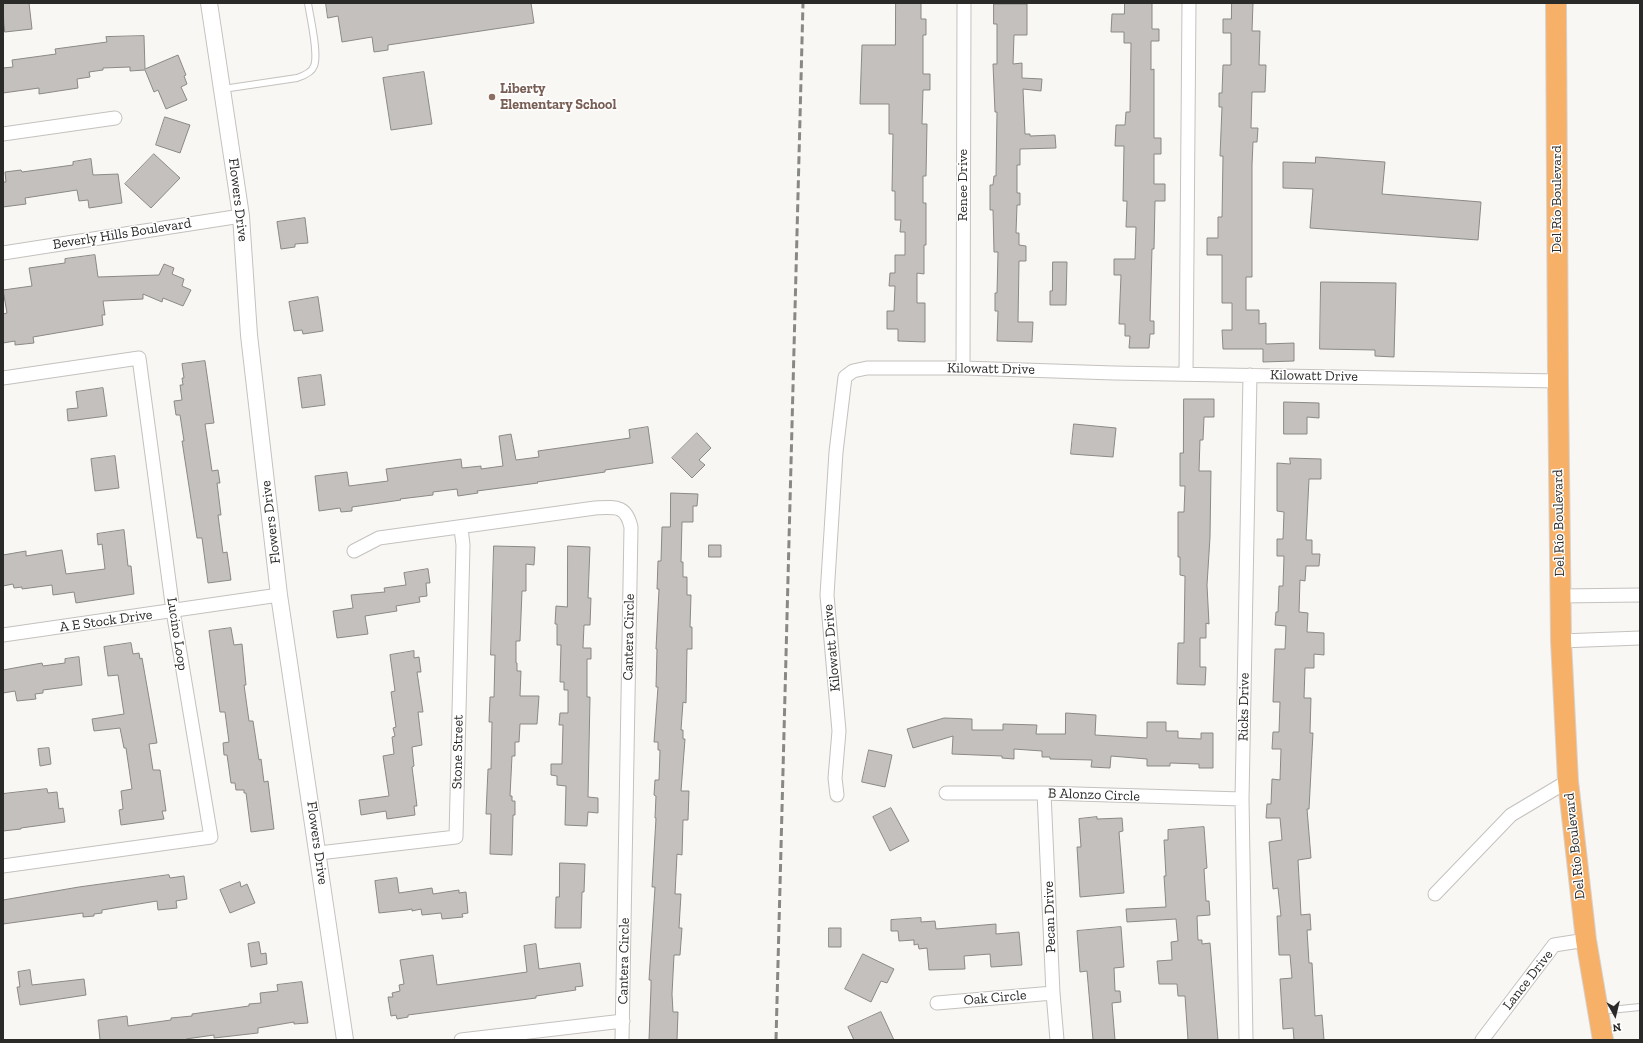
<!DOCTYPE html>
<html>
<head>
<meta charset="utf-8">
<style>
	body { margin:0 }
	#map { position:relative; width:1643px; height:1043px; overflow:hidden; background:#f9f7f4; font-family:"Zilla Slab",serif }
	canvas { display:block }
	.frame { position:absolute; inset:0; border:4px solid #2a2a28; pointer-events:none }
	.north { position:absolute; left:1595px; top:995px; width:40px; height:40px; -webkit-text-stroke:3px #fff; paint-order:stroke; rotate:172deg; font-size:11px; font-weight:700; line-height:16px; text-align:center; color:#2a2a28 }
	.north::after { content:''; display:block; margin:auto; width:14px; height:18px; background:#2a2a28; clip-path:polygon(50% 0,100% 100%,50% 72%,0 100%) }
</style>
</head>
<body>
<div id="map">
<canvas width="1643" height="1043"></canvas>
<div class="frame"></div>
<div class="north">N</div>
</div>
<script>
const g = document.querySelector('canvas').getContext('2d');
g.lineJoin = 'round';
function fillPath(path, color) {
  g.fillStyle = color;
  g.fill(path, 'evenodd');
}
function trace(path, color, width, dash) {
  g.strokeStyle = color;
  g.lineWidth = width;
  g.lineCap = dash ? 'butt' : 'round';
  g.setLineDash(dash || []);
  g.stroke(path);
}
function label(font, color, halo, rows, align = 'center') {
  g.font = font + ' "Zilla Slab",serif';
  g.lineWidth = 3;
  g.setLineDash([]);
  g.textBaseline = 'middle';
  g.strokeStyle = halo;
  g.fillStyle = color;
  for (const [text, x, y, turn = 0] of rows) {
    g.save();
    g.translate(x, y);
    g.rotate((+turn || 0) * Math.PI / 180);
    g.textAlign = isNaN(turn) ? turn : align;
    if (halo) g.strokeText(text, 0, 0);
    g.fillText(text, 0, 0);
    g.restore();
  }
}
const building = new Path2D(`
	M3,3H29L32,29L5,32Z
	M326,3H531L534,23L388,45V50L374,52L372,37L342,42L338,16L328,18Z
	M896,3H921V19H926V35H923V74H930V90H923L922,124H927L926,176H923V203H926V245H924V274L917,273V303H925V342L898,341V329H887V311H894L895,286H889L890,273H895V255H905V232H900L901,220H895V191H892L893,134H889V104H860L862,45H895Z
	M1125,3H1152V29H1159V41H1151V70L1154,69V138H1161V154H1154V184H1165V201H1155L1154,249H1152L1150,321H1154V334H1150L1149,348H1129L1130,336H1125V324H1119L1121,275H1114V259H1135L1136,227H1126L1127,201H1123L1124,146H1115L1116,125H1125L1126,112H1130L1131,43H1124V32H1111L1112,14H1124Z
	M1232,3H1253L1252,31H1260L1259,65H1266L1265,92H1252L1251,128H1258L1257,142H1253L1252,165V277H1246V310H1259V324L1266,323V344L1294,343V361L1263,362V349H1223L1222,330H1232V303H1222V255H1207V238H1218V217H1222L1223,156H1220L1222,107H1219V93H1222L1223,65H1231V33H1223V19H1231Z
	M994,4H1027V35H1014L1013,64L1022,63V78L1042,79L1041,91L1023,89L1025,134H1030V136L1055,135L1056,148L1020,149V165H1017V193H1020V205H1017L1016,233H1019V245L1026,246V261H1019L1018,322H1033L1032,342L997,341L998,311H995V293H997L998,252H994L993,210H990V185H993L994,176H996L997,112H995L993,64H997V24H994Z
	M144,36L145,69L178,55L186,75L184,76L187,84L181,87L187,100L166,109L158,90L154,92L145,70L130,71V67L103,68V70L89,72L90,77L77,79L78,88L39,94V88L3,93V68L13,67L12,60L56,54L55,49L107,42L106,37Z
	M424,72L432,124L391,130L383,78Z
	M165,117L190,125L180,153L156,145Z
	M154,154L180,178L151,208L125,184Z
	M1316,157L1385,162L1382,194L1481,202L1478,240L1310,228L1313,189L1283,188V162L1315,163Z
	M91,159L93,175L118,174L122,203L89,208L88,200L79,201L77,190L25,198L26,204L3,207V182H6L5,172L21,170L22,172L73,165V162Z
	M305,218L308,243L295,244V247L281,249L277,222Z
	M95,255L98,277L159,275L164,264L174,268L172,274L184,279L182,286L191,290L183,306L163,298L162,302L143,294V299L103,301L105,315H102L103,325L33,337L34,343L15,345V341L3,343V314L7,313L3,290L32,286L29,268L65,263V259Z
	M1053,262H1067L1066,305H1050V291H1052Z
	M1321,282L1396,283L1394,357L1375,356V350L1320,349Z
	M318,297L323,331L303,334L302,330L294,331L289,302Z
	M205,361L214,423L205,424L212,471L218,470L220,483H217L221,515H218L223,553L227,552L231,580L208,583L202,538H197L182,441H184L180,415H176L174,401L182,400L180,385H183L182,378H184L182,364Z
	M321,375L325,405L302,408L298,378Z
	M103,388L107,416L68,421L67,409L78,408L76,392Z
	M1184,399H1214V417H1204L1203,440H1200L1199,471H1211L1210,537L1207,585L1209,624L1206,623V638H1200V667H1206L1205,685L1177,684L1178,643H1184L1185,576L1180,575V557H1178V512H1184L1185,486H1180V453H1183Z
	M1284,402L1319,403V418L1307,417V434H1284Z
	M1074,424L1116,428L1113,457L1071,454Z
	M648,427L653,463L605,470V472L537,482L538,483L477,491L478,493L458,496L457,489L433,492V495L400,499L401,500L352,507V511L341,512L340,508L319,511L315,476L347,472L349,486L388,481L386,469L461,459L462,468L481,466V469L503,466L499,436L511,434L516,460L539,457L538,451L630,438L629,430Z
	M697,433L711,448L699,460L705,465L692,478L672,458Z
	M115,456L119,488L95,491L91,459Z
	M1290,458L1321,459V479H1309L1306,540H1312V554H1320L1319,566H1306L1305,581L1300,580L1299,612L1308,613L1307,632L1324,633V655L1314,654V668H1305L1304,698H1311L1310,733H1313L1309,809H1307L1311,858L1298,860L1301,915L1310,914L1311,930H1307L1309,963H1312L1315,1016L1322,1015L1324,1040H1294L1293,1028L1283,1029L1280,979L1292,978L1290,955H1279L1277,916H1281L1278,888L1273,889L1269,842L1282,840L1280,818H1266L1267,804H1271L1272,779L1280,780L1281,749H1272L1273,732H1279L1280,702H1273L1275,649H1285L1286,626L1275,625L1276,612H1278L1279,586H1283L1284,556H1277V539H1283L1284,512L1277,511V463L1290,464Z
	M671,493L698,494L697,506H693V522H682L681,562H683V577H687V595H691L690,627H692V649H687L686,703L683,702L681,730H683V739H685L681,791H689L688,820H683L682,855L677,854L675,894H681L679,928H682L680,955H674L672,994L673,1012H678L677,1040H649L651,987V980H649L655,887H652L656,818H655L656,796L654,795L655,780H659L660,750H658V742H654L658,687H656L657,649H656L659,589H657L658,561H661L662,527H670Z
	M124,530L128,566H131L134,594L76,603L74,592L53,595L52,585L22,589V587L14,588L13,584L3,586V555L26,551V556L62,550L66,574L105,569L102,544L98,545L97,534Z
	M709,545H721V557H709Z
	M494,546L535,547L534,565L526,564V591H522L520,641H516V663H517V671H521L520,696H539L537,724H520L519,742H515V756H512L510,796H512V801H515V815H513L512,855L490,854L491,814H486L488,769H491L492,722H489L490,697H494L495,655H491Z
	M568,546L590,547L588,598H591L590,625H584L583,648H591V659H587V697H590L588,797L598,798V813L588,812L587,826L565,825L566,786L557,785V776L551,775V764H562L563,725H559L560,713H568V690H564V682H560L561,645H557V624H555L556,606L567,607Z
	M428,569L430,583H426L427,596L419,597L420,602L396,606L397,611L365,616L368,634L337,638L333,611L353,608L351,595L385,592L384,588L406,585L404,573Z
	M231,628L234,645L242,644L246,685H244L249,721H253L259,760L261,759L264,782L268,781L274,829L251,832L246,793H244V790H236L235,783H231L227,755H224L223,743L229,742L225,712H220L209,631Z
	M131,643L133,654L139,653L140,659L142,658L157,743L149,744L153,770H160L166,811H162L164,819L121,825L119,810L123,809L121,791L132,789L126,748H124L120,728L94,731L92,719L124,714L118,675L108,676L104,647Z
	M414,651V658L419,657L421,672H417L423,712H418L422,745L412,747L414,766L412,767L417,806H414L415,815L387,819L386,811L361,815L359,800L389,796L383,756L394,754L392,737L395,736L393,728L396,727L391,692L395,691L390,655Z
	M79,657L82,685L43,690V693L35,694L36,699L17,701L15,691L3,693V670L42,663L43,666L65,663V659Z
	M1066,713L1096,715L1095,735L1147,738V722H1166V731H1178V738L1201,739V733H1213V768H1199V764L1170,763V766H1147V759L1111,756L1110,768L1091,767L1092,760L1050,759V757H1042V751L1014,749V759L1002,758V756L952,754L953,736L913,748L907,729L944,718L972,719V730H1003V724L1037,725L1036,734H1065Z
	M49,748L51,764L40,766L38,749Z
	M869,750L892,755L885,787L862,782Z
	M47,789L48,793L57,792L59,809L63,808L65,822L21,828V829L3,831V794Z
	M891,808L909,841L890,851L873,817Z
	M1097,817V819L1122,818L1123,831L1119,832L1124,893L1080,897L1077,847H1081L1079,819Z
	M1204,827L1207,868L1204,869L1206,901H1209L1210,915L1197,916L1198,940H1202V944L1210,943L1218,1040H1188L1185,996H1178L1177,984H1159L1157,961L1172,960L1171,942L1178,941L1176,919L1127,922L1126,909L1166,907L1164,876H1166L1164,840H1168V830Z
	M560,863L585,864L584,892H582L581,928H555L556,897H559Z
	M169,875L170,878L184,876L187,899L176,901L177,908L158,910L157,901L102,910V913L94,914V916L83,917V913L3,924V900L79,887Z
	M397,878L399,893L432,888L433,894L459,890V893L466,892L468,913L462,914L463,917L442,919L441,913L422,915L421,909L412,911V909L407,910L379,913L375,881Z
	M240,882L241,887L247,884L255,903L230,913L220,890Z
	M921,918V922L935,921L936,929L996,924V934L1019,932L1022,965L991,967L990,954L964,956L965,969L929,970L927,948L919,949L918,944L914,945V940L899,941L898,931H891V920Z
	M1121,927L1124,967L1114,968L1115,991H1120L1121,1002L1112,1003L1115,1040H1093L1087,971L1080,972L1077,931Z
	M829,928H841V947H829Z
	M259,942L261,954L266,953L267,964L251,967L248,944Z
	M536,944L539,969L580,963L583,986L575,987L576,990L536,996V998L408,1015V1017L397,1019L396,1015L391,1016L388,997H393L392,993L400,991L399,985L404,984L400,960L433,955L437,985L527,972L524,946Z
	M863,954L894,969L887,983L881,981L871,1002L845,989Z
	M30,970L32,985L84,979L86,995L20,1005L17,987H20L18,972Z
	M302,982L308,1023L294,1024V1022L258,1028V1033L214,1038V1035L186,1039L187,1040H100L98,1020L127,1016L128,1026L171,1020V1018L192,1016V1014L249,1006V1004L261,1003L260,993L278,991L277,985Z
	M881,1012L894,1040H854L848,1027Z`);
fillPath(building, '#c3c0bd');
trace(building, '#8b8986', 1);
const service = new Path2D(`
	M223,89L297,78C303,76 312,72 314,66C319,54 310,17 308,3
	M1600,1011L1640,1007`);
const minor = new Path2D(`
	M3,134L115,118
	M3,253L241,216
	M963,368L964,3
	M1186,373L1189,3
	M3,378L139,358L173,611L211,837L3,866
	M354,551L379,538L595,508C616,507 626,505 631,527L622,1040
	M1560,596L1640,595
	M3,635L279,595
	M1561,641L1640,638
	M946,793H1044L1242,799
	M1044,793L1053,993L1057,1040
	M837,795L835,778L839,731L827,595L836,452L845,377L853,371L867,368H963L1114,373L1558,381
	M319,853L456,837L463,545L461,528
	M1435,894L1511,815L1568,781
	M937,1003L1053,993
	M461,1040L623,1021
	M1246,1040L1242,799L1250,375
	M1482,1040L1554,945L1586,940`);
const tertiary = new Path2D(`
	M209,3L241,216L249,335L279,595L345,1040`);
const primary = new Path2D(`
	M1556,3L1558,381L1561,641L1568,781L1586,940L1603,1040`);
trace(service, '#c4c1be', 8);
trace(minor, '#c4c1be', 15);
trace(tertiary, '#c4c1be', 18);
trace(primary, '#d4d4d4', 22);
trace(service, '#fff', 6);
trace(minor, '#fff', 13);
trace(tertiary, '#fff', 16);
trace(primary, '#f6b068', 20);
trace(new Path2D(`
	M776,1040L803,3`), '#888885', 3, [8, 4]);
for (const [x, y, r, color] of [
	[492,97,4,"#8d6e63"]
]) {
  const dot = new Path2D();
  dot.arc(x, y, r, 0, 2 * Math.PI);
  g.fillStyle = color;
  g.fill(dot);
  trace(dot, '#fff', 1.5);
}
label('bold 14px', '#785e54', '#fff', [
	["Liberty",500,89],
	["Elementary School",500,105]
], 'left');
label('14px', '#2a2a28', '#fff', [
	["Renee Drive",963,185,-90],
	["Del Río Boulevard",1557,199,-90],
	["Flowers Drive",238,200,83],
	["Beverly Hills Boulevard",122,234,-9],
	["Kilowatt Drive",991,369,1],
	["Kilowatt Drive",1314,376,1],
	["Flowers Drive",271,522,-97],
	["Del Río Boulevard",1559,523,-91],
	["A E Stock Drive",106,621,-8],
	["Lucino Loop",177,634,81],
	["Cantera Circle",629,637,-89],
	["Kilowatt Drive",832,648,-95],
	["Ricks Drive",1244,707,-89],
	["Stone Street",458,752,-89],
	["B Alonzo Circle",1094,795,2],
	["Flowers Drive",317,843,82],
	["Del Río Boulevard",1575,846,-96],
	["Pecan Drive",1050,917,-92],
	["Cantera Circle",624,961,-89],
	["Lance Drive",1528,980,-52],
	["Oak Circle",995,998,-5]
]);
</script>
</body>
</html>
